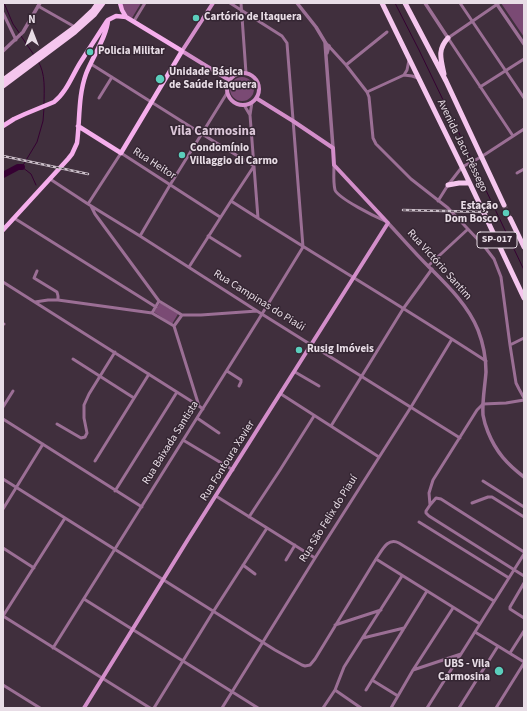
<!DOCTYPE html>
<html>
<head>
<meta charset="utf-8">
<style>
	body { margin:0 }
	#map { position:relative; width:527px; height:711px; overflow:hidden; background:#402f3d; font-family:"Source Sans 3",sans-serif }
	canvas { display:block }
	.frame { position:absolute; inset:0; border:4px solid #e8dde6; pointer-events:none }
	.north { position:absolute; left:12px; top:12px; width:40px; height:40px; -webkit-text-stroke:3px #352633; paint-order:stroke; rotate:0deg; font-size:11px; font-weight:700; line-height:16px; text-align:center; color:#e8dde6 }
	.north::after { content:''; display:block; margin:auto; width:14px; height:18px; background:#e8dde6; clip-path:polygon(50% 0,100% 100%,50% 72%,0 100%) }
</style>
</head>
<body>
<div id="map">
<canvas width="527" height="711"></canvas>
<div class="frame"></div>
<div class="north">N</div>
</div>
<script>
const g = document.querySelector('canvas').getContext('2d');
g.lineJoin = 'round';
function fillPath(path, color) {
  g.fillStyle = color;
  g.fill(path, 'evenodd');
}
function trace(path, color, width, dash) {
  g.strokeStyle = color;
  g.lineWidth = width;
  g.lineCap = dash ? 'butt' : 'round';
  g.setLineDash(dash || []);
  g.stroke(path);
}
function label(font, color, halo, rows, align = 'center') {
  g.font = font + ' "Source Sans 3",sans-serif';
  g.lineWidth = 3;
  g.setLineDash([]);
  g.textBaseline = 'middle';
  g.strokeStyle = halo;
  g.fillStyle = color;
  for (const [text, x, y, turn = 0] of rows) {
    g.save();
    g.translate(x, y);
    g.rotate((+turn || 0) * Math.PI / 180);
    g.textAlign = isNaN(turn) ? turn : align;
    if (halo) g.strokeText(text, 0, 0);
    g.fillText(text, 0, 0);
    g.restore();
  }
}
fillPath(new Path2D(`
	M121,3H141L132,18L127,15Z
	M501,3H524V37Z
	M230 89a12 12 0 1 1 24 0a12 12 0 1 1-24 0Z
	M160,303L178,314L172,324L154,312Z`), '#7a4a74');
trace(new Path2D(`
	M4,3L13,24L20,34
	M395,3L419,50L472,160
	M21,36L34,55
	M38,61C46,74 44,90 44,105
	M473,163L524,270
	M36,185L31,174L22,167L37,142L43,121L44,108`), '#350032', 1);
trace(new Path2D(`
	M3,175L18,167H22`), '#350032', 6);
trace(new Path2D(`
	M504,205L510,218`), '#594956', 5, [5, 2.5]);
trace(new Path2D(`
	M241,3L246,73
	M460,3L524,98
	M499,3L448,38L513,136
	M38,6L75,27
	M3,13L16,40
	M134,21L145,3
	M325,42L346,65L367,92L369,97L373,138L376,144L411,179L448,208L484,246L494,259L501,277L510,345L516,383L519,389L524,398
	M91,64L202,134L254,166L231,201L189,267
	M346,65L387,32
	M404,75L412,76L418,78
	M480,87L524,59
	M367,92L404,75L407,70L409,60
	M99,98L112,77
	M252,102L250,115L258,218
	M244,105L250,115
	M334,165C334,173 333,182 335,190C339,199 376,217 385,221
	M517,173L524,169
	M50,179L88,204L140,236L257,311L460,438
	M231,201C315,255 402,306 486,361
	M438,201L448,185L462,167L481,157L524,129
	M88,204L121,153L220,217
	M91,206L95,214L159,301L182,315L174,326L152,313L159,301
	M14,218L156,307
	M140,236L170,185L227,93
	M208,236L240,256
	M428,266L468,229
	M37,271L34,278L57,292L58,296V300
	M3,282L199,406
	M35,302L48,300H58L152,313
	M182,315H201L257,311
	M3,324H4
	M174,326L199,406L203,409
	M510,345L524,338
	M73,359L134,398
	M227,371L241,380V382L239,386
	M295,372L319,386
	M281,394L379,457
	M524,400L506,403L483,404L477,410L433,480L429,493L430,505L426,511V513L429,516L524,576
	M3,407L13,391
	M197,418L219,433
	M3,419L142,507
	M57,424L81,438L85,437L87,433L84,418V405L89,394L115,352
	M331,426L403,309L432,269
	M183,440L233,470
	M95,461L149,374
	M3,479L275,650L302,665L305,666L310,665L315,659L376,559C382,551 387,537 399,543L494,601
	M483,481L524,507
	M115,491L177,392
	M216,496L315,558
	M472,503L488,497H492L524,517
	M430,505L436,498L441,499L524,552
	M3,509L43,444
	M249,517L280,470L314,416
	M419,522L509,578
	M3,548L34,568
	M376,559L480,624
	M286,560L295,545
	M243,565L255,574
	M524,583L510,607V609L524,618
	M84,599L258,708
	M3,616L150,708
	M3,616L65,518
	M335,625L381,610
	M475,632L524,662
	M363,638L404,628
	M53,648L262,314L303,247L287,43L282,36L230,3
	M510,653L524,631
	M413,670L461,654
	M372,680L398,696
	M3,685L40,708
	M335,690L361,708
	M366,690L427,591
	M154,708L213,612L267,528
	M222,708L315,558L411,407L452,339
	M323,708L335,690L344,667L349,659L402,576
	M391,708L413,670L453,608
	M427,708L524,554
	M459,708L498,646
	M496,708L524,663`), '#9b6f95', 3);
trace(new Path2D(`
	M297,3L316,27L325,42L326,56L333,148
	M425,3L448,38
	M496,3L524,44
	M3,51L23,32L40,3
	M327,53L329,46
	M388,223C402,238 414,252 428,266C447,285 468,305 478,330C483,343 486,359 486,372C485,386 482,401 483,415C484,421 486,427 488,432C496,452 507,464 524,477`), '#9b6f95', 3.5);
trace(new Path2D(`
	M213,3L182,51L229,80
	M227 89a16 16 0 1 1 32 0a16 16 0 1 1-32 0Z
	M84,708L187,541L388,223L334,165L333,148L293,121L256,98`), '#d38eca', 4);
trace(new Path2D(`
	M108,20L116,16L126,17
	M3,126L14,119L25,114L54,102C66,93 72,76 80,63C89,49 98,35 107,21
	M78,126L121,153L182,51L126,17L122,10L120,3
	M3,230L68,159L72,154L77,143C80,120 78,96 86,74C92,58 107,36 108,20`), '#f5aeec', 4.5);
trace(new Path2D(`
	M382,3L464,171L524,298
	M405,3L446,81L504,205
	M444,74C441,59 437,50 448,38
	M3,80L75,27L93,10L98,3
	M3,86L75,32L94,15L103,3
	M448,185L459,183H469
	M510,218L524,247`), '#f5c6ee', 5);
const rail = new Path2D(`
	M3,156L88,174
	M403,210L487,212`);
trace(rail, '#cbbfc9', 2.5);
trace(rail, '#352633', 1, [3]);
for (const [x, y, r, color] of [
	[196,18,4,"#5bcebc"],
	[90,52,4,"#5bcebc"],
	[160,79,5,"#5bcebc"],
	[182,155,4,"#5bcebc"],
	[506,213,4,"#5bcebc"],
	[299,350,4,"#5bcebc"],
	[499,671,5,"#5bcebc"]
]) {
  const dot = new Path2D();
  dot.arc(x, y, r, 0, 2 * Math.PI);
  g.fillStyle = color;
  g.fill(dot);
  trace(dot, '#352633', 1.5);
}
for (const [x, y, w] of [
	[497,240,40]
]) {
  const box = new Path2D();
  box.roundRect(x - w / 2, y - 8, w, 16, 3);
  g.fillStyle = '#352633';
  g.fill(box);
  trace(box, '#e8dde6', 1);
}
label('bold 10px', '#e8dde6', null, [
	["SP-017",497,240]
]);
label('bold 11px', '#e8dde6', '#352633', [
	["Cartório de Itaquera",204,18],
	["Policia Militar",98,52],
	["Unidade Básica",169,73],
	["de Saúde Itaquera",169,86],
	["Condomínio",190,149],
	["Villaggio di Carmo",190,162],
	["Estação",498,207,"right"],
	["Dom Bosco",498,220,"right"],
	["Rusig Imóveis",307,350],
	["UBS - Vila",490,665,"right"],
	["Carmosina",490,678,"right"]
], 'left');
label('11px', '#e8dde6', '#352633', [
	["Avenida Jacu-Pêssego",462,146,64],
	["Rua Heitor",154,164,33],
	["Rua Victório Santim",439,265,48],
	["Rua Campinas do Piaúi",259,301,32],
	["Rua Baixada Santista",171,443,-58],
	["Rua Fontoura Xavier",228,461,-58],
	["Rua São Felix do Piauí",329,519,-58]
]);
label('bold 13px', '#dbc6d8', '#352633', [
	["Vila Carmosina",213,132]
]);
</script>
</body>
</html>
